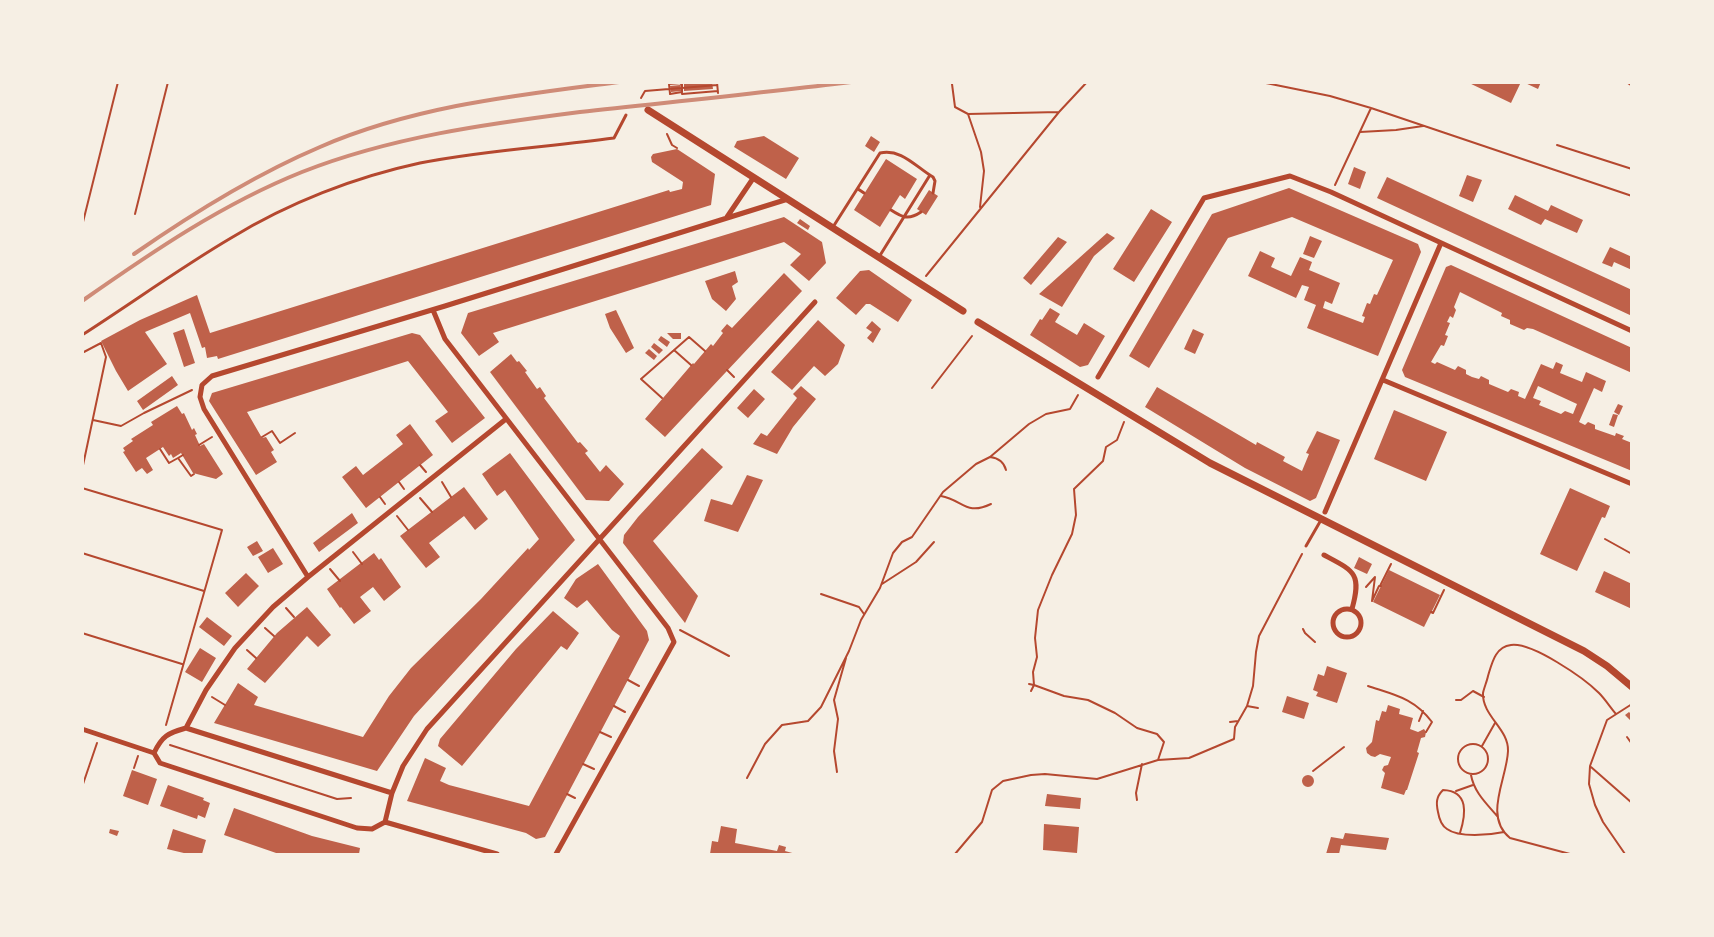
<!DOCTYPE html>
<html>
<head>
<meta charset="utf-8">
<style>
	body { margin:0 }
	#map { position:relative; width:1714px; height:937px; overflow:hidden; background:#f6efe4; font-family:"Crimson Pro",serif }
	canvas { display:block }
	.frame { position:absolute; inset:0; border:84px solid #f6efe4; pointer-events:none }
</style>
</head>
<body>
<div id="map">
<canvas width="1714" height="937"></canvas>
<div class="frame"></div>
</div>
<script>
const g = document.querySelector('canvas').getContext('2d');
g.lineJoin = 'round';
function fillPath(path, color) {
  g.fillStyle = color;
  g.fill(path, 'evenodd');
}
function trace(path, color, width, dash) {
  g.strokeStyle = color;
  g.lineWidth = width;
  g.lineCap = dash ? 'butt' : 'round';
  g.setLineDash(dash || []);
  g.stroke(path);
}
fillPath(new Path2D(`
	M712,82L713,89L684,91V84Z
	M1467,82H1521L1511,103Z
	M1523,82H1541L1538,89Z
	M680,85L681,91L671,92L670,86Z
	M764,136L799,158L786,179L734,147L737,141Z
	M871,136L880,142L874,152L865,146Z
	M677,149L715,174L711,205L218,359L217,356L207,358L205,347L202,348L190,313L145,332L167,364L128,391L116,371L101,341L140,320L197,295L210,333L669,190L670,192L682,189L683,182L652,162L651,157L653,154Z
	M886,159L917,179L905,199L900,195L880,227L854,210Z
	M1354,167L1366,172L1360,189L1348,184Z
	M1467,175L1482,180L1473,202L1459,196Z
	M1387,177L1632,290V316L1377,198Z
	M1289,188L1418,244L1421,252L1378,356L1307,328L1316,305L1304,300L1309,287L1302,285L1296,298L1248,276L1260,251L1275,258L1271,267L1291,276L1300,257L1312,262L1309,270L1340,283L1332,304L1325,301L1323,308L1363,323L1365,317L1362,316L1367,303L1370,304L1374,294L1377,295L1393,260L1292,217L1228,238L1149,368L1129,356L1212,214Z
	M929,190L938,196L926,215L917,209Z
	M1515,195L1548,211L1551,205L1583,220L1577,233L1545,219L1541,225L1508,209Z
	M1151,209L1172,222L1134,282L1113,269Z
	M784,217L822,242L826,263L809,281L790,265L801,254L784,242L493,333L499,342L479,356L461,333L468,313Z
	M800,219L810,226L808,230L797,223Z
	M1107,233L1115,238L1094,256L1062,307L1039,294Z
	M1310,236L1322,241L1314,258L1303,254Z
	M1058,237L1067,242L1031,285L1023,278Z
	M1610,247L1632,257V270L1614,262L1612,267L1602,263Z
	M1451,265L1632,348V373L1533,329L1527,328L1524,330L1510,324V320L1501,316L1502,313L1460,292L1454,307L1456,310L1453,318L1450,316L1447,322L1450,323L1445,335L1448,336L1444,346L1441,345L1431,362L1435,364L1437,362L1455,370L1458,366L1466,370V374L1472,377L1479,379L1481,376L1489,380V384L1508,392L1511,389L1519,392L1518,396L1525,399L1541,364L1553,369L1556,362L1563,365L1560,373L1582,382L1586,372L1606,381L1602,392L1594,388L1579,422L1585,425L1588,422L1595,425V429L1615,436L1616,433L1624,436L1622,439L1632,443V471L1405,377L1402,370L1446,267ZM1538,386L1577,404L1573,414L1565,411L1561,414L1539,405L1541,401L1533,398Z
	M869,270L912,300L898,322L870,304H866L856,315L836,298L860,271Z
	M735,271L738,282L732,286L736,299L726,311L712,299L705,281Z
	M784,273L802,291L665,437L645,419L693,363L694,364L711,344L713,346L723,333L721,331L727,324L732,328Z
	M1050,308L1060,314L1055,322L1077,335L1084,323L1105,336L1088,365L1080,367L1030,335L1040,319L1042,320Z
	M616,310L634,348L626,353L610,328L605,314Z
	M818,320L845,345L838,364L825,376L814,366L792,390L771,372Z
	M872,321L881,329L873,343L867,338L872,332L866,328Z
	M184,329L195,363L184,367L173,333Z
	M1193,329L1204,334L1195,354L1184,349Z
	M412,333L420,335L485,418L452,443L435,421L448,412L408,361L247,412L262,438L266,437L274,450L271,452L277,462L256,475L209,401L212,393Z
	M667,333H681V339H673Z
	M661,336L670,342L667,347L658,340Z
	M654,343L663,350L659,354L651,347Z
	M649,349L657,356L654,360L645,353Z
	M511,354L517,362L519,361L527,371L525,372L537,389L540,387L546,396L544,398L578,443L580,442L588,451L585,453L600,472L606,465L624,484L609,501L586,500L490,372Z
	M172,376L178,385L143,410L137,401Z
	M801,386L816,399L793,427L777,454L753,444L761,433L767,436L797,398L793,394Z
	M1157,387L1256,445L1257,442L1285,457L1283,461L1302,471L1309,454L1306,453L1317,431L1340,440L1316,498L1310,501L1245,468L1145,407Z
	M754,389L765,399L748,418L737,408Z
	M1618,404L1623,406L1619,415L1614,412Z
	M177,406L182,414L184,413L192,430L194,428L197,434L195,435L200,446L204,444L223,474L216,479L193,473L181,453L173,458L171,454L169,456L163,447L146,458L153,470L147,474L142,468L136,472L123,452L125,451L123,448L133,441L131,439L153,425L151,422Z
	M1394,410L1447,432L1426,481L1374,459Z
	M1613,414L1618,415L1614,427L1609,425Z
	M410,424L433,455L366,508L342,477L356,466L363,475L403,444L396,435Z
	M702,448L723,467L653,541L698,596L685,623L623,543L624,535L638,517Z
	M510,453L575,540L414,716L377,771L214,723L238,683L258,697L254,705L363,737L389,696L411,668L481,599L528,548L529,550L539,539L505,490L497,496L482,474Z
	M747,475L763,480L738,532L704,521L711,499L732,505Z
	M464,487L488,519L475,530L464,516L429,543L440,557L426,568L400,536Z
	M1570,488L1610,506L1605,518L1602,517L1577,571L1540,554Z
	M352,513L358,523L319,552L313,543Z
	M257,541L263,551L253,556L247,547Z
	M273,548L283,564L268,573L258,557Z
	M374,553L379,560L381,558L401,587L384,601L373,587L360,597L371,611L354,624L341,607L340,608L327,589Z
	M1359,557L1372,564L1367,574L1354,568Z
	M598,564L647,631L649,640L545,837L536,839L526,833L407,801L425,758L446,768L440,781L449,785L529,806L620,636L612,630L587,600L577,608L564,598L576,579Z
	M1389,570L1440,595L1424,627L1373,602Z
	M1604,571L1632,584V609L1595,592Z
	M246,573L259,586L238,607L225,593Z
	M307,607L331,635L318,647L307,636L265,683L247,669L277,633Z
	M553,611L579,633L567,650L561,646L462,766L438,746L440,739L516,649Z
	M207,617L232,636L224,646L199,627Z
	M200,648L216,658L202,682L185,672Z
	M1327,666L1347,673L1337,703L1316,696L1318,692L1313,690L1318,674L1324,676Z
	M1287,696L1309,703L1304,719L1282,712Z
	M1388,705L1400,709L1399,714L1413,718L1410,729L1418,732L1424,729L1426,732L1425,737L1421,738L1417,752L1419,753L1407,790H1406L1404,795L1381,788L1385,773L1382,770L1384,766L1388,765L1391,757L1380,754L1375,757L1371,756L1367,753L1366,748L1372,742L1376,720L1379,721L1382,711L1386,712Z
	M1629,712L1632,715V722L1625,715Z
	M132,770L157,779L148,805L123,796Z
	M1302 781a6 6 0 1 1 12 0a6 6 0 1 1-12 0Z
	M168,785L204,798L203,800L210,803L205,818L198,815L197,819L160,806Z
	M1047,794L1081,798L1080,809L1045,806Z
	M234,808L312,836L360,848L359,854H279L224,835Z
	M1044,824L1079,827L1077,853L1043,850Z
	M721,826L737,829L735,843L777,851L779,845L786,847L785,851L796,854H710L712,841L718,842Z
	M110,829L119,831L117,836L109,833Z
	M173,829L206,840L202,854H188L167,849Z
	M1345,833L1389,838L1386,850L1341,845L1339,854H1326L1331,837L1343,839Z`), '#bf614a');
trace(new Path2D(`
	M681,82L682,94L718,91
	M717,82L718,93
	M1261,82L1330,96L1371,108L1632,196
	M682,83V92L670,94L669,84Z
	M952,84L955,107L968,114L1059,112
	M682,88L717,85
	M641,98L645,91L681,88
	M968,114L981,152L984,171L980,207
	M1360,132L1396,130L1423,126
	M667,134L672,145L677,148
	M1557,145L1632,169
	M1335,185L1371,108
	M135,214L168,82
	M82,226L118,82
	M926,276L1059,112L1087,82
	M674,350L691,365
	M82,353L101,343L106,357L82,470
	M727,370L734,377
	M932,388L972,336
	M662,398L641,379L689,337L705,351
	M93,420L121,426L144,413L192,390
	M1124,422L1117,440L1106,447L1103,461L1074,489L1076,515L1072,534L1052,575L1038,610L1035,638L1037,657L1033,672L1034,685L1064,696L1088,700L1115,713L1137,728L1157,734L1164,742L1158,760
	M262,437L272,431L280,443L295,433
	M199,445L212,437
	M160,449L169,463L178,458
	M183,455L178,458L191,476L194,474
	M990,457C998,458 1004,462 1006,470
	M420,465L426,472
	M399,482L404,489
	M442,482L451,497
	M82,488L222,530L166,725
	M941,496C963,500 966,516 991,504
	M380,497L385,504
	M420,498L432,512
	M397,516L408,530
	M1605,539L1632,554
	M353,552L362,564
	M82,553L204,591
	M330,569L340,581
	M882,584L916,562L934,542
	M1380,586L1391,564
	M1366,587L1375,577L1372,601L1379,586H1381
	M821,594L859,607L864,614
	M286,608L294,617
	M1431,612L1433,613L1444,590
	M265,628L274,636
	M1303,629L1305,633L1315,642
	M680,630L729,656
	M82,633L182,664
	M247,650L256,658
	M628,680L639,686
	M1029,684L1034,685L1031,691
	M1368,686C1395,695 1414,698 1432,722L1426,732
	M212,697L225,705
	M1456,700H1461L1473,691L1484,697
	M614,706L625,712
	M1247,706L1258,708
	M1419,721L1423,711
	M1230,722L1238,721
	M600,732L611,737
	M1627,737L1632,744
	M1458 759a15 15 0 1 1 30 0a15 15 0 1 1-30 0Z
	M170,745L337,799L351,798
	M1482,746L1495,723
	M583,764L594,769
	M1591,767L1632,803
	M134,768L138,756
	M1313,771L1344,747
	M837,772L834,751L838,719L834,700L846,658
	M1471,775C1474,792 1486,803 1498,817
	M747,778L765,744L782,725L808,721L821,707L849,651L861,620L880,588L893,553L902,542L912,537L943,492L976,464L990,457L1029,424L1046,414L1070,409L1078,395
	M82,787L97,743
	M1456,791L1473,785
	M567,794L575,798
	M1137,800L1136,793L1142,764
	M1460,833C1466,814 1469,791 1443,790C1436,797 1436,803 1438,812C1439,818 1442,826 1447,829C1459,838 1490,835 1504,832
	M955,854L982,822L992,790L1003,781L1031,775L1045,774L1097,779L1158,760L1189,758L1234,739L1235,727L1247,706L1253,686L1256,652L1259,636L1302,554
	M1570,854L1510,838C1483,816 1507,779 1508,751C1509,729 1482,716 1483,693C1484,688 1487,681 1488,676C1492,663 1495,647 1511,645C1532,642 1584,678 1599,693C1605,699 1610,707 1616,714
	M1625,854L1603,822L1595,805L1589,784L1590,766L1607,720L1632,704`), '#b5482f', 2);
trace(new Path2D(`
	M858,189L864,193
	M891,210C903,218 909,220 921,212
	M833,227L880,153C901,148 916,167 933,177L935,181L933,193
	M879,257L930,175
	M82,335C132,303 180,268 231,238C288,203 355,177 420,163C484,150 549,147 614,138L626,115
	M1306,546L1321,520`), '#b5482f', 3);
trace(new Path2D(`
	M1629,82L1632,84
	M727,217L754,177
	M433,310L445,339L668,628L674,642L556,854
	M1098,377L1204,198L1290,176L1331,192L1632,331
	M1383,380L1632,484
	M1325,512L1441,243
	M1324,555C1354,571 1362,573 1352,609
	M308,577L204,409L200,397L202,385L212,376L445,306L788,199
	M1333 623a14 14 0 1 1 28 0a14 14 0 1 1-28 0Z
	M186,728L206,690L235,648L273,607L308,577L506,419
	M82,729L154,753L160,763L357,828L372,829L385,822L497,854
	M154,753C162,736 168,733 186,728L392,793
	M385,822L392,793L403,766L427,729L815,302`), '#b5482f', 5);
trace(new Path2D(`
	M648,110L963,311
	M978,322L1210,463L1584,651L1607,666L1632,687`), '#b5482f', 7);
trace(new Path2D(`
	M134,254C193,213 254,175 320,147C414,106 518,95 619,82
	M82,301C152,252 222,204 302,172C391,137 486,124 580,112C671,102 761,93 851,82`), '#cf8b77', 4);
</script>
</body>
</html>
